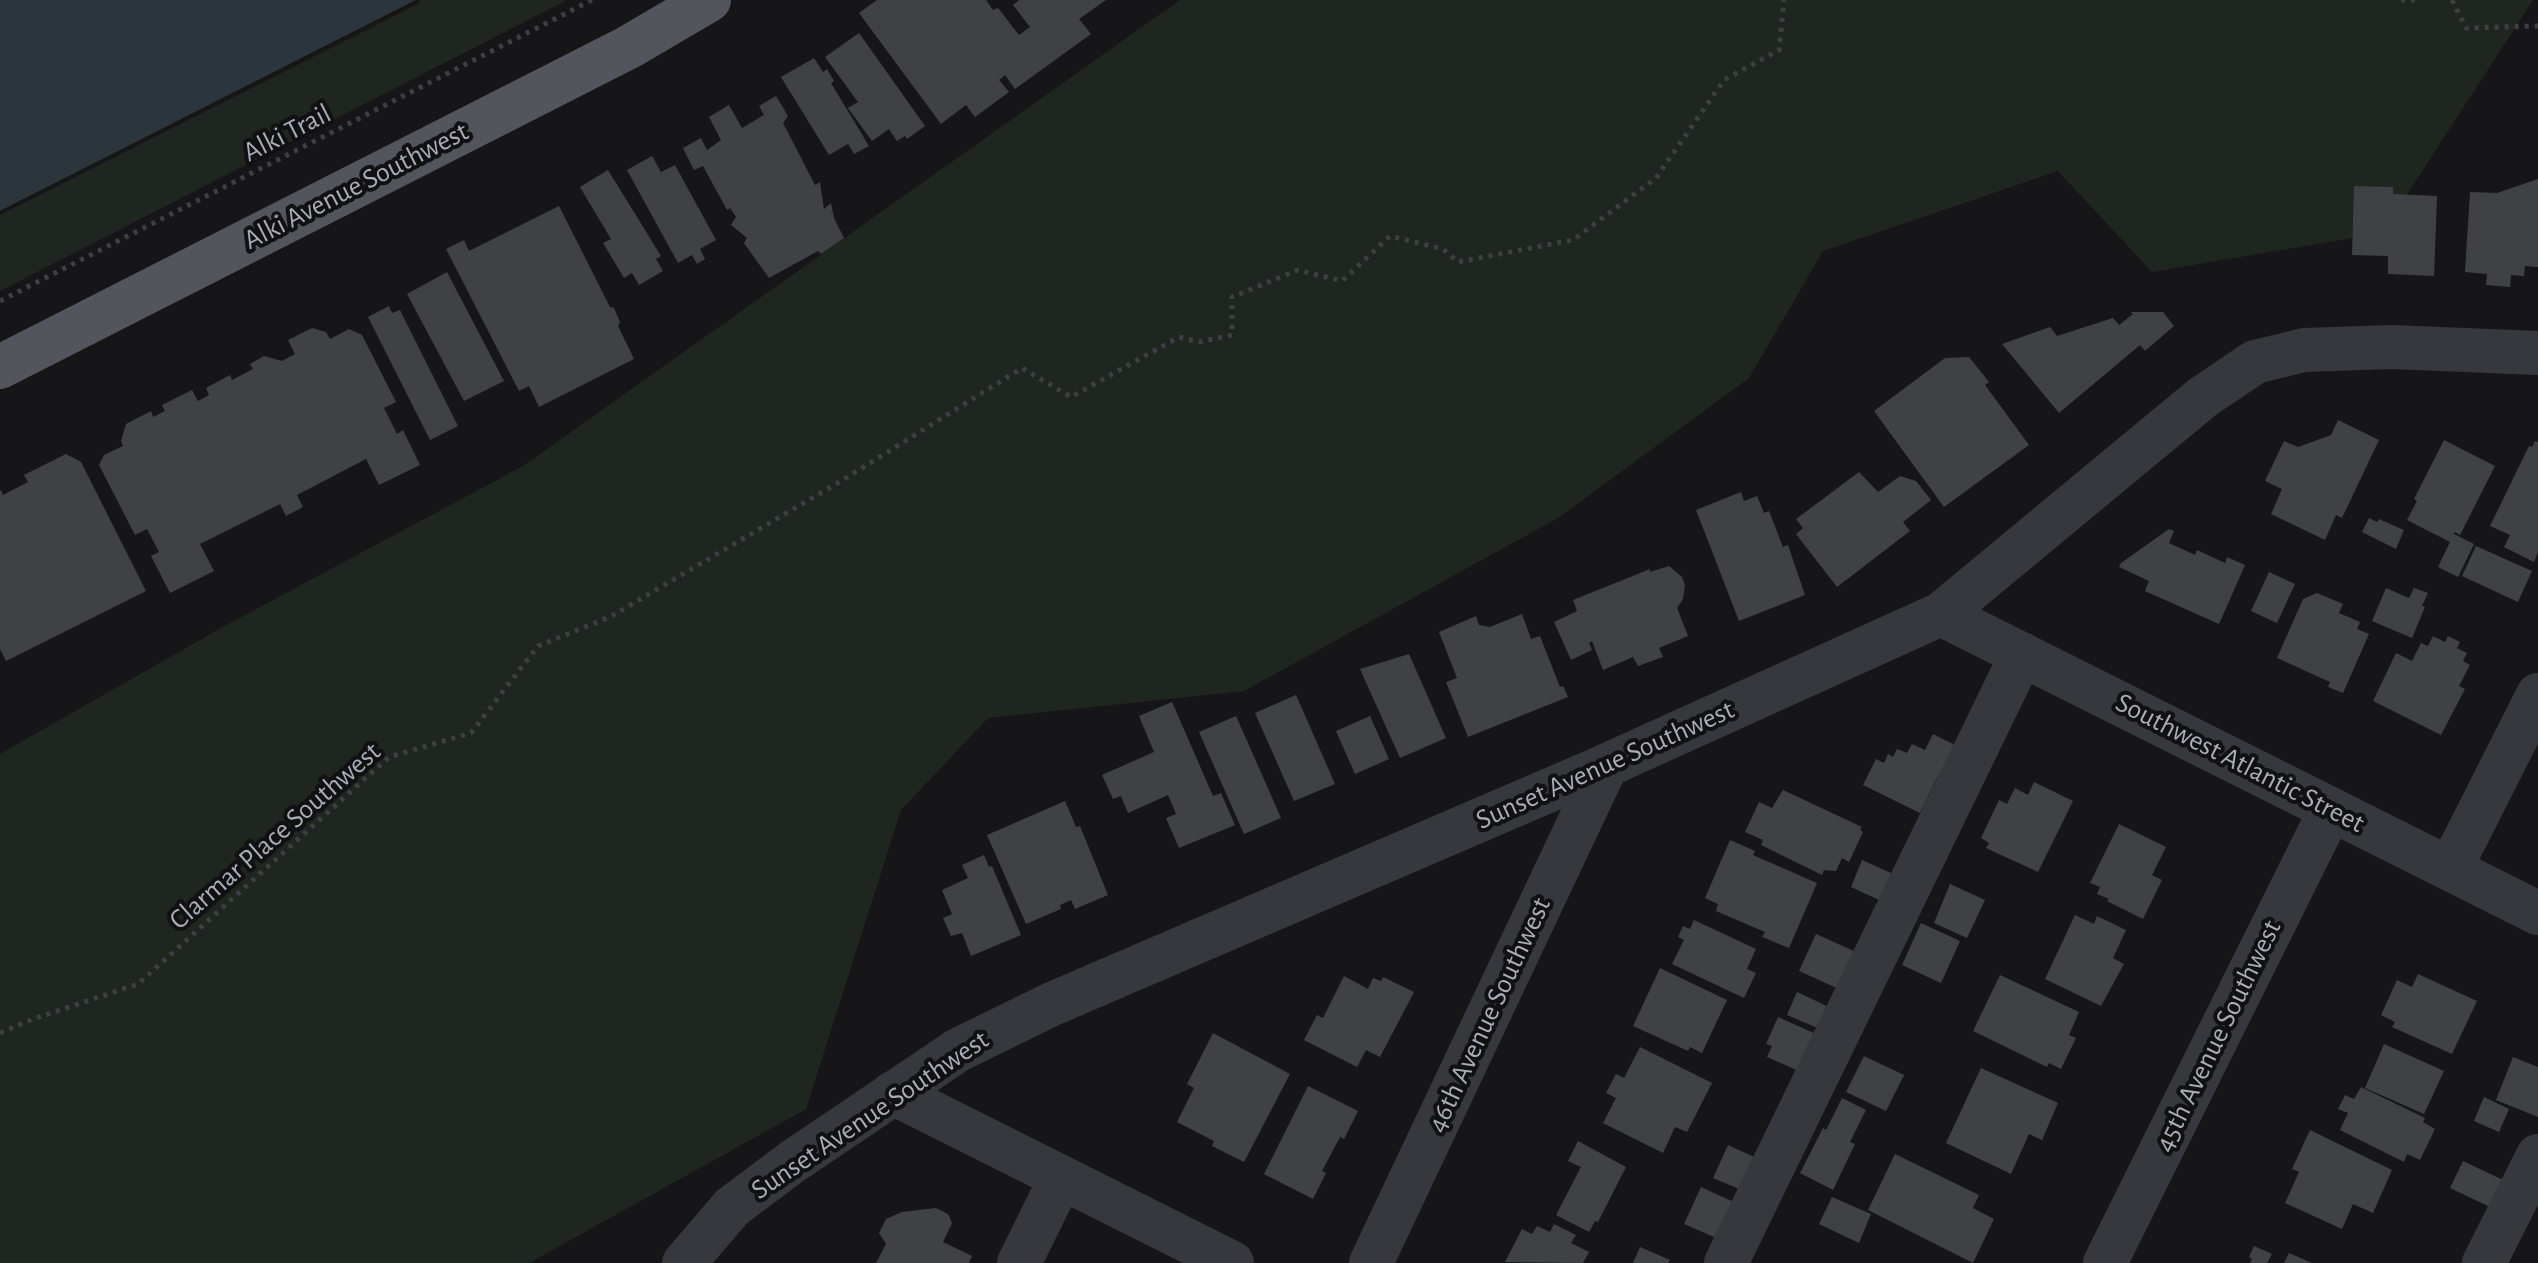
<!DOCTYPE html>
<html>
<head>
<meta charset="utf-8">
<style>
	body { margin:0 }
	canvas { display:block; background:#161618 }
</style>
</head>
<body>
<canvas width="2538" height="1263"></canvas>
<script>
const g = document.querySelector('canvas').getContext('2d');
g.lineJoin = 'round';
function fillPath(path, color) {
  g.fillStyle = color;
  g.fill(path, 'evenodd');
}
function trace(path, color, width, dash) {
  g.strokeStyle = color;
  g.lineWidth = width;
  g.lineCap = dash ? 'butt' : 'round';
  g.setLineDash(dash || []);
  g.stroke(path);
}
function label(font, color, halo, rows, align = 'center') {
  g.font = font + ' "Alegreya Sans",sans-serif';
  g.lineWidth = 8;
  g.setLineDash([]);
  g.textBaseline = 'middle';
  g.strokeStyle = halo;
  g.fillStyle = color;
  for (const [text, x, y, turn = 0] of rows) {
    g.save();
    g.translate(x, y);
    g.rotate((+turn || 0) * Math.PI / 180);
    g.textAlign = isNaN(turn) ? turn : align;
    if (halo) g.strokeText(text, 0, 0);
    g.fillText(text, 0, 0);
    g.restore();
  }
}
fillPath(new Path2D(`
	M416,0H567L0,291V211Z
	M1180,0H2533L2382,233L2152,272L2058,171L1823,251L1749,378L1558,518L1244,691L988,718L901,810L806,1109L529,1263H0V754L221,628L523,466Z`), '#1e261f');
fillPath(new Path2D(`
	M0,0H416L0,211Z`), '#2c353c');
fillPath(new Path2D(`
	M416,0H420L418,4L0,215V211Z`), '#161618');
fillPath(new Path2D(`
	M877,0H986L993,10L998,8L1019,35L1030,27L1013,5L1019,0H1106L1079,19L1091,34L1015,89L1005,75L999,80L1009,92L975,117L966,105L941,124L859,13Z
	M859,33L925,126L907,139L905,136L897,141L889,129L872,141L848,108L858,102L825,57Z
	M814,58L823,72L827,69L834,81L831,83L869,146L854,154L848,144L829,155L781,77Z
	M776,96L788,116L783,123L815,185L820,182L824,209L831,203L834,218L844,238L821,254L818,251L769,278L744,243L747,238L731,225L736,217L730,208L727,210L703,166L694,170L683,148L701,138L707,150L721,140L709,117L729,105L742,128L764,115L759,106Z
	M652,156L661,172L675,165L716,240L700,249L705,259L697,264L692,255L678,263L627,170Z
	M608,170L661,256L656,259L663,271L639,285L632,273L624,278L603,243L611,239L580,187Z
	M2538,179V267L2525,266L2524,276L2511,275L2510,287L2486,285L2487,274L2465,272L2470,192L2497,193Z
	M2354,186L2393,187V194L2437,196L2434,276L2388,274V256L2352,255Z
	M559,206L610,307L614,308L620,322L618,326L634,359L539,407L529,386L519,391L446,249L464,240L469,251Z
	M447,272L504,381L464,401L407,294Z
	M389,306L392,313L400,310L458,426L430,440L368,317Z
	M2131,312H2163L2174,326L2145,351L2140,345L2059,413L2002,344L2050,327L2057,336L2113,318L2119,325L2133,314Z
	M312,328L326,332L330,339L349,329L362,335L396,402L384,408L397,434L403,430L420,465L379,485L366,459L297,495L303,507L286,516L280,504L200,544L214,571L170,593L151,556L159,552L147,529L135,535L99,465L104,455L123,446L121,441L126,424L151,411L153,417L165,411L162,405L192,390L198,401L209,395L206,388L230,375L232,380L253,369L250,364L264,356L282,361L295,354L288,340Z
	M1969,357L1989,382L1985,385L2029,445L1944,507L1874,411L1945,358Z
	M2338,420L2379,440L2342,518L2336,515L2325,540L2271,514L2282,489L2265,481L2284,441L2298,447L2331,435Z
	M2444,440L2495,466L2460,535L2455,532L2454,534L2474,544L2458,577L2438,567L2450,542L2407,520L2417,501L2414,499Z
	M2535,441L2538,442V552L2534,562L2504,547L2510,535L2490,526L2529,446L2532,447Z
	M66,454L81,462L146,591L6,661L0,649V489L3,495L28,482L24,475Z
	M1859,472L1878,492L1900,476L1916,481L1931,500L1903,522L1910,531L1837,587L1796,534L1803,528L1796,519Z
	M1741,492L1744,501L1757,496L1764,513L1769,511L1783,547L1788,545L1805,595L1739,621L1696,510Z
	M2369,518L2377,522L2379,519L2404,530L2396,549L2362,532Z
	M2169,529L2174,531L2169,543L2195,555L2197,550L2225,563L2227,557L2245,565L2219,624L2145,591L2149,581L2119,567L2121,563Z
	M2476,546L2532,571L2518,602L2462,576Z
	M1669,566L1682,577L1685,585L1683,599L1677,608L1688,636L1659,648L1663,657L1638,666L1633,657L1603,670L1592,641L1589,643L1592,650L1571,660L1554,622L1577,611L1573,600L1650,569V572Z
	M2269,572L2295,584L2277,623L2251,611Z
	M2386,588L2409,598L2414,588L2428,593L2422,606L2425,607L2412,638L2372,621Z
	M2317,593L2343,604L2339,613L2360,622L2357,629L2369,634L2343,693L2328,687L2330,682L2277,658L2303,599Z
	M1522,614L1531,639L1540,636L1560,687L1563,686L1568,697L1468,737L1446,682L1457,678L1439,632L1476,616L1479,625L1490,627Z
	M2433,636L2445,642L2448,636L2460,642L2457,648L2467,653L2463,661L2470,665L2459,686L2465,689L2441,735L2373,701L2396,653L2412,661L2421,643L2428,646Z
	M1409,654L1446,738L1400,758L1360,669Z
	M1296,695L1335,784L1294,801L1255,713Z
	M1172,702L1213,796L1221,793L1235,825L1179,848L1166,818L1176,814L1168,795L1128,813L1121,796L1113,799L1102,775L1154,752L1139,716Z
	M1236,716L1281,818L1244,834L1199,732Z
	M1370,716L1389,759L1355,774L1336,731Z
	M1933,734L1959,747L1942,781L1937,778L1920,813L1863,785L1876,759L1884,763L1888,754L1893,757L1897,749L1907,753L1912,744L1925,750Z
	M2034,782L2073,801L2038,872L1986,848L1989,843L1981,838L1999,800L2007,804L2015,788L2028,795Z
	M1783,790L1862,827L1860,830L1863,832L1849,862L1842,858L1836,871L1824,870L1822,875L1761,845L1763,840L1745,832L1759,802L1772,808Z
	M1065,801L1076,827L1080,826L1108,895L1075,909L1071,900L1060,905L1061,909L1026,924L987,835Z
	M2119,824L2166,847L2152,875L2162,880L2143,919L2107,901L2109,899L2097,894L2100,887L2090,883Z
	M1730,840L1755,851L1753,855L1817,883L1789,948L1762,937L1765,932L1716,911L1718,904L1705,898Z
	M984,855L989,867L992,866L1021,935L971,956L962,933L951,936L943,918L952,914L942,890L968,878L962,865Z
	M1862,860L1902,878L1890,905L1851,887Z
	M1950,884L1985,900L1967,938L1934,923Z
	M2075,915L2094,924L2097,916L2126,930L2113,958L2124,964L2101,1006L2045,979Z
	M1694,920L1756,949L1747,969L1756,973L1744,998L1672,964L1684,940L1678,937L1683,926L1690,929Z
	M1921,923L1960,941L1941,983L1902,965Z
	M1816,934L1856,952L1839,989L1799,971Z
	M1660,968L1727,1000L1702,1053L1690,1047L1688,1051L1633,1026Z
	M2418,974L2477,1001L2452,1054L2392,1027L2395,1022L2381,1015L2397,980L2412,987Z
	M2000,975L2079,1012L2069,1035L2076,1038L2061,1069L2049,1063L2047,1067L1973,1031Z
	M1344,976L1368,989L1373,978L1381,981L1383,977L1414,992L1380,1057L1366,1050L1357,1067L1304,1040L1317,1015L1323,1018Z
	M1797,992L1829,1007L1820,1029L1787,1015Z
	M1778,1017L1818,1035L1801,1072L1767,1057L1772,1046L1766,1044Z
	M1213,1033L1290,1074L1244,1162L1212,1146L1214,1141L1177,1122L1194,1088L1187,1084Z
	M2384,1044L2444,1071L2424,1114L2365,1088Z
	M1640,1047L1712,1083L1687,1132L1675,1127L1663,1153L1603,1123L1616,1098L1606,1093L1616,1074L1624,1078Z
	M1864,1056L1904,1075L1886,1111L1846,1092Z
	M2513,1057L2538,1067V1117L2496,1100Z
	M1981,1068L2058,1103L2042,1140L2029,1134L2011,1174L1946,1143Z
	M1308,1086L1358,1111L1344,1139L1340,1137L1322,1171L1326,1173L1313,1199L1264,1174Z
	M2361,1087L2425,1118L2423,1122L2435,1129L2420,1160L2407,1154L2404,1162L2340,1130L2348,1113L2338,1109L2345,1095L2354,1099Z
	M2484,1097L2509,1109L2499,1132L2474,1121Z
	M1842,1098L1866,1110L1850,1142L1855,1144L1833,1190L1800,1173L1823,1128L1826,1130Z
	M2310,1130L2392,1170L2373,1213L2353,1204L2342,1229L2285,1203L2299,1172L2292,1169Z
	M1578,1141L1626,1167L1598,1222L1595,1221L1589,1232L1556,1215L1581,1167L1568,1161Z
	M1728,1145L1763,1161L1749,1193L1713,1178Z
	M1895,1154L1979,1195L1973,1208L1994,1219L1973,1263L1868,1210Z
	M2463,1161L2503,1180L2490,1207L2450,1188Z
	M1701,1187L1738,1204L1721,1240L1684,1224Z
	M1832,1197L1871,1214L1859,1243L1819,1224Z
	M936,1208L948,1214L952,1223L943,1242L972,1256L969,1263H876L886,1244L879,1233L886,1219L902,1212Z
	M1554,1224L1576,1235L1571,1243L1589,1252L1583,1263L1505,1262L1522,1229L1532,1234L1537,1226L1550,1232Z
	M2254,1246L2272,1254L2267,1263H2250L2252,1259L2249,1257Z
	M1640,1247L1670,1260L1668,1263H1633Z
	M2289,1253L2312,1263H2284Z`), '#404145');
trace(new Path2D(`
	M2401,0H2415
	M2452,0L2466,28L2538,26
	M0,301L592,0
	M0,1033L33,1019L138,984L389,757L471,733L538,646L610,617L846,478L1022,368L1071,397L1179,337L1199,342L1232,335V297L1298,270L1342,281L1390,236L1443,249L1458,262L1573,240L1656,178L1724,80L1779,50L1784,0`), '#3d3f44', 5, [4, 6]);
trace(new Path2D(`
	M1941,614L2538,913
	M2450,869L2538,695
	M893,1093L1232,1263
	M684,1263L732,1207L792,1162L958,1050L1052,1004L1594,771L1941,614L2203,397L2255,362L2304,350L2392,347L2538,353
	M1019,1263L1061,1178
	M1371,1263L1606,766
	M1726,1263L2022,654
	M2105,1263L2331,809
	M2484,1263L2538,1156`), '#37383d', 44);
trace(new Path2D(`
	M0,367L629,47L709,0`), '#53555c', 44);
label('28px', '#a8adb8', '#111113', [
	["Alki Trail",287,133,-27],
	["Alki Avenue Southwest",356,186,-27],
	["Southwest Atlantic Street",2240,763,27],
	["Sunset Avenue Southwest",1605,765,-24],
	["Clarmar Place Southwest",275,836,-41],
	["46th Avenue Southwest",1489,1015,-65],
	["45th Avenue Southwest",2218,1036,-64],
	["Sunset Avenue Southwest",870,1115,-34]
]);
</script>
</body>
</html>
